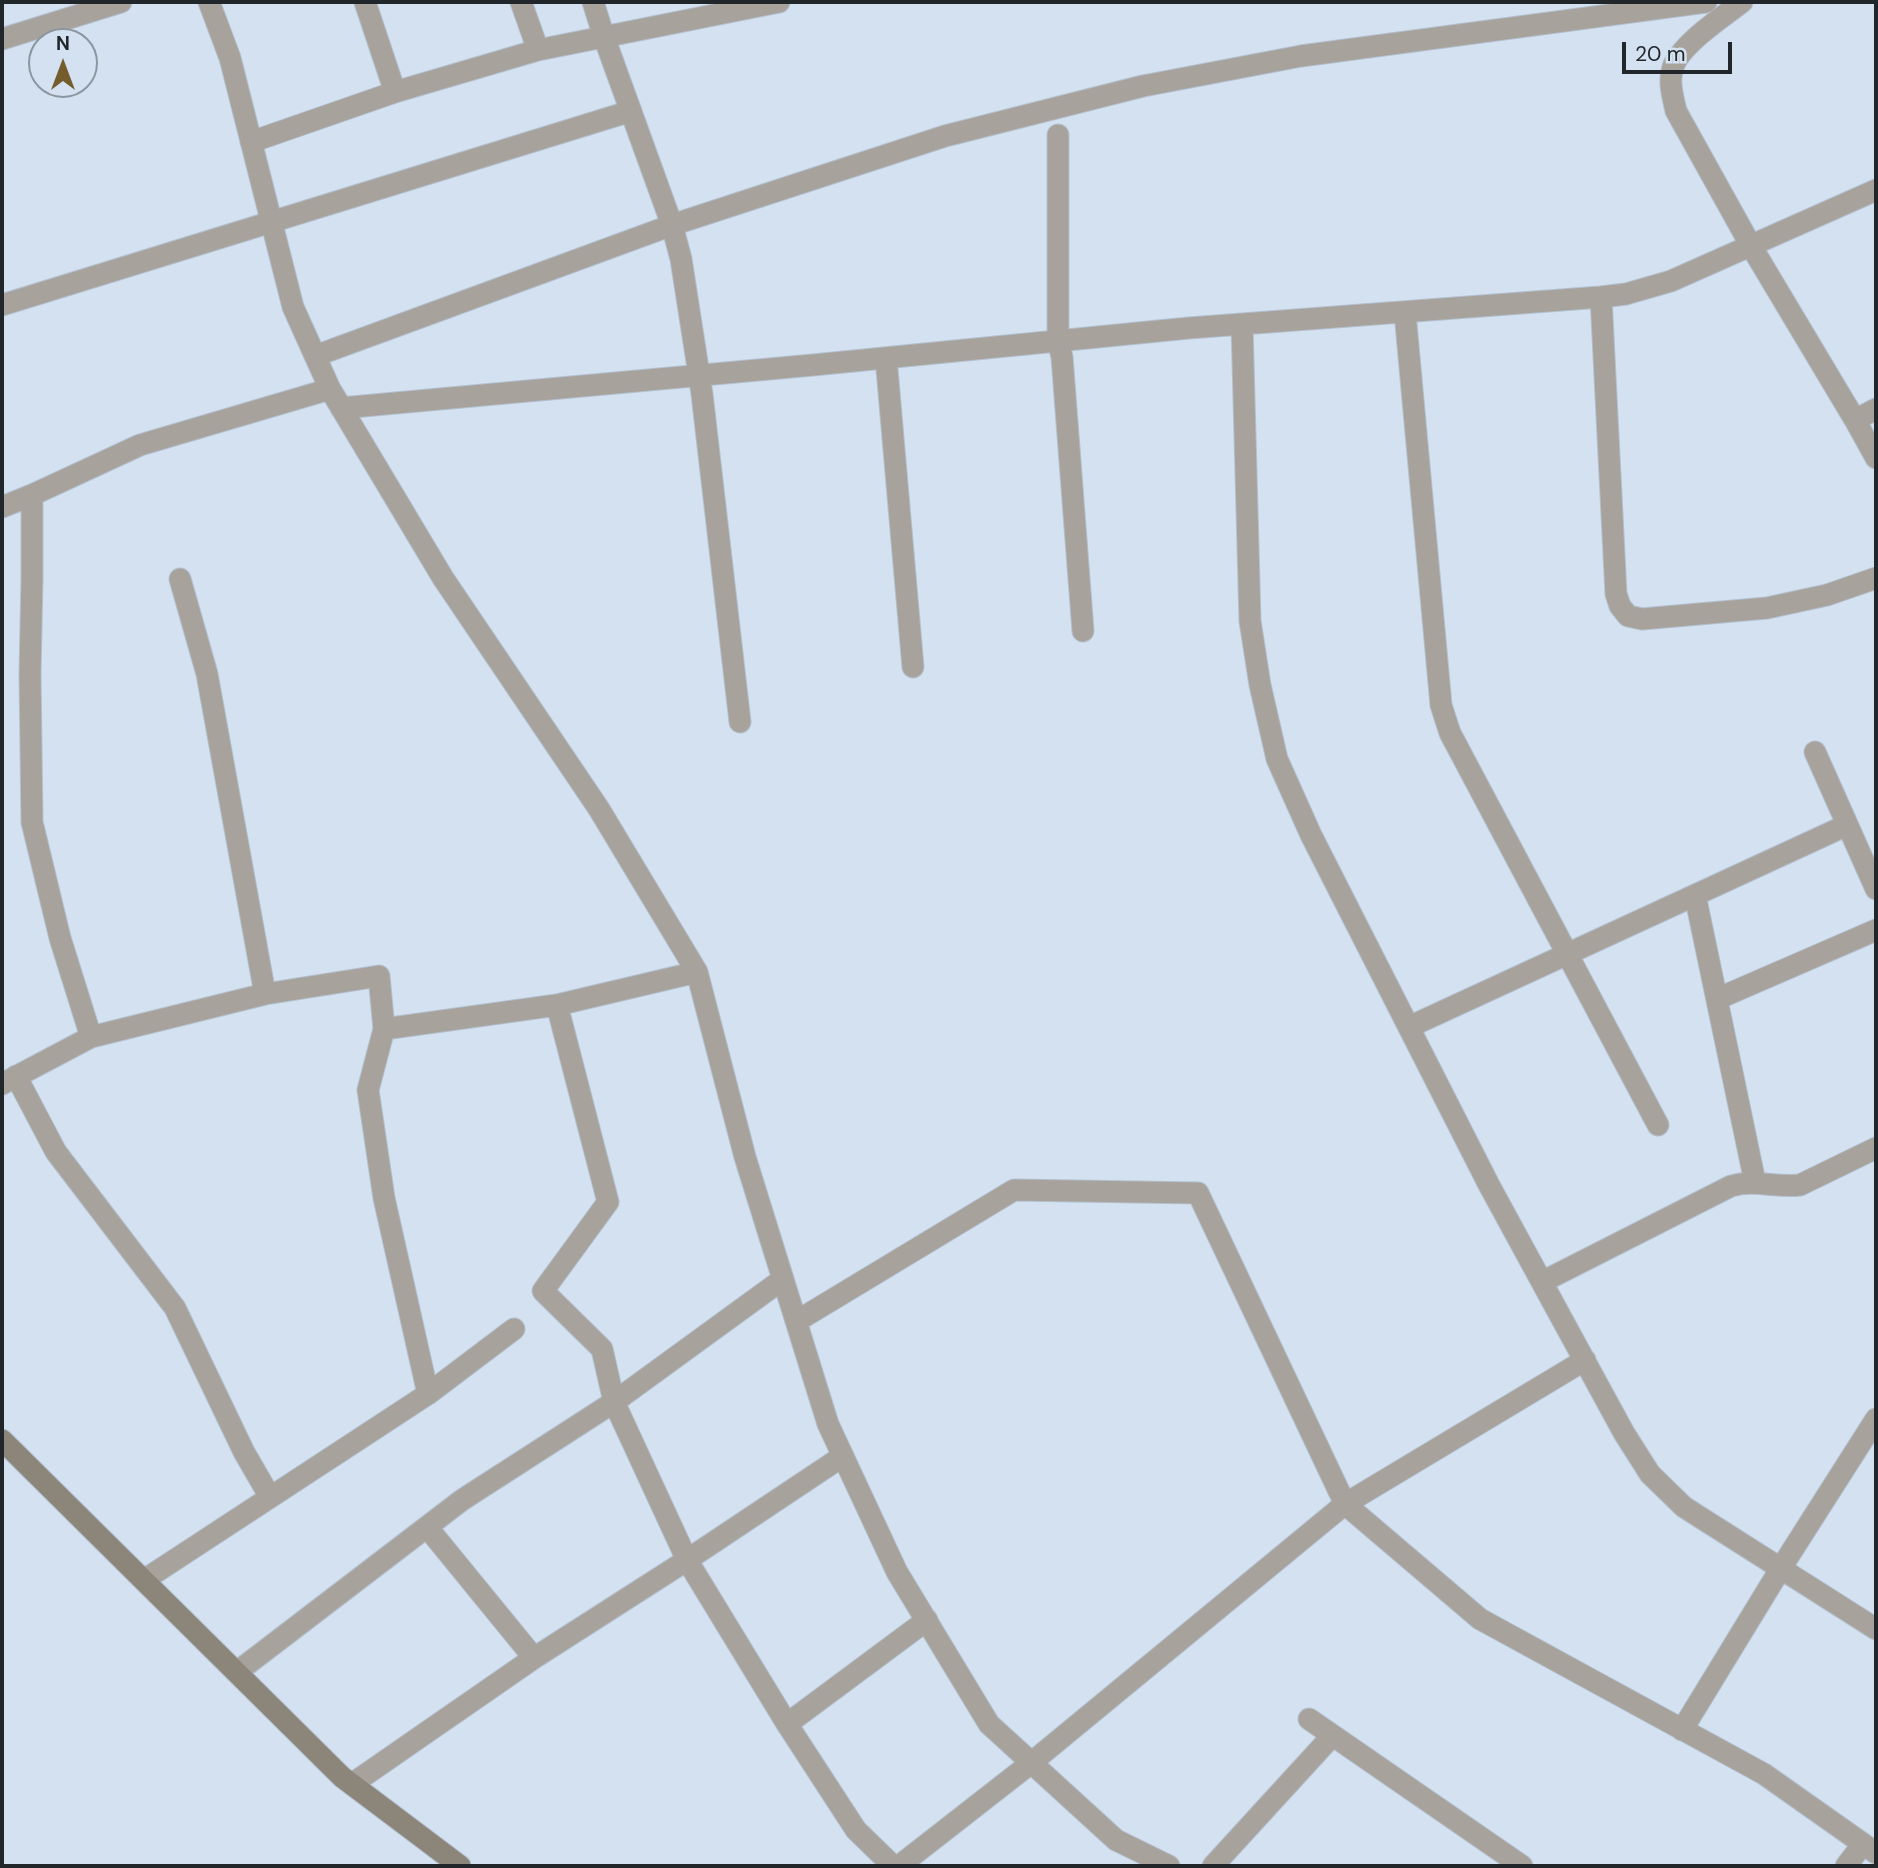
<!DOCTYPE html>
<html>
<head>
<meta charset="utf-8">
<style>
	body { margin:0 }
	#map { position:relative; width:1878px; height:1868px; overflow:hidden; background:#d3e1f0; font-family:"DM Sans",sans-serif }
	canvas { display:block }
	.frame { position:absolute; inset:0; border:4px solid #21262b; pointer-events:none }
	.north { position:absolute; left:28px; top:28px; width:70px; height:70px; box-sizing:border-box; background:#d3e1f0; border:2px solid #8c96a1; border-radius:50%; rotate:0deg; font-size:19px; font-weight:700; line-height:28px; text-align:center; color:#21262b }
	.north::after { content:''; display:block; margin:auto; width:24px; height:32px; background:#755c2d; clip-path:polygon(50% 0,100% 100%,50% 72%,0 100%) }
	.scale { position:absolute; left:1622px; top:42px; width:110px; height:32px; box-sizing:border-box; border:4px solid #21262b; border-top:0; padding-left:9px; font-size:21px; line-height:24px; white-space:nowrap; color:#21262b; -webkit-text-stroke:5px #d3e1f0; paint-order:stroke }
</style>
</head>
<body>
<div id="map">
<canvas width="1878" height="1868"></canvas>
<div class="frame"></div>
<div class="north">N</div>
<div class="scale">20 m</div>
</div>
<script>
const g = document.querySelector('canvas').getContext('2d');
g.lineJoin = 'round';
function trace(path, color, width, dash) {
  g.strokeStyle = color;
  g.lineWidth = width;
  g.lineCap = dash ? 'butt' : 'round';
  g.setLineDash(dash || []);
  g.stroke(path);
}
const street = new Path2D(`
	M209,2L230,58L293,307L330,389L443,578L599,809L697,972L745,1157L828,1424L897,1572L989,1724L1116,1840L1169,1866
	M365,2L395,92
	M521,2L538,50
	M593,2L604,37L672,225L681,259L702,394L740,722
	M1742,2C1723,17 1681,44 1673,67C1668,82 1673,97 1676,111L1751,246L1855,420L1876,458
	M2,39L121,2
	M1058,135V341L1062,357L1083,631
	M251,142L395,92L538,50L779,2
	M1601,297L1616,594L1620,606L1628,616L1642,619L1767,608L1827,595L1876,578
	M2,305L631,111
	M1405,313L1441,705L1450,733L1658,1125
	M1242,325L1250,621L1260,685L1277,759L1311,835L1489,1185L1624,1433L1650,1474L1684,1507L1876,1629
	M315,356L672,225L945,136L1143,86L1301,56L1706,2
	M886,358L913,667
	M341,408L813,365L1189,328L1601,297L1626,294L1671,281L1876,190
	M1855,420L1876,409
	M32,495V579L30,674L32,822L60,938L91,1037
	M2,507L32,495L140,445L330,389
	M180,579L207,674L265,994
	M1815,752L1876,889
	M1695,895L1755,1182
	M1717,999L1876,930
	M557,1005L608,1202L543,1291L602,1349L614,1402L687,1560L787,1724L856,1830L893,1866
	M1409,1027L1847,825
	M384,1029L368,1090L384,1198L428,1394
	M16,1076L56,1152L175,1308L244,1452L270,1497
	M2,1084L91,1037L265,994L379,976L384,1029L557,1005L697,972
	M1542,1282L1731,1186C1756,1179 1776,1188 1800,1185L1876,1148
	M797,1321L1014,1190L1198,1193L1345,1504L1480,1619L1764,1774L1876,1853
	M427,1527L534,1658
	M144,1580L428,1394L514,1329
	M237,1672L462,1500L614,1402L783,1279
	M1309,1719L1522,1866
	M787,1724L927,1620
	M1682,1730L1781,1568L1876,1419
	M352,1784L534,1658L687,1560L843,1456
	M899,1866L1031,1763L1345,1504L1585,1360
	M1213,1866L1332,1736
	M1846,1866L1863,1844`);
const secondary = new Path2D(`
	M2,1440L342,1777L460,1866`);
trace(street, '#b3bfcd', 23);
trace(secondary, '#b3bfcd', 23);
trace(street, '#a7a29b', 21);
trace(secondary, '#8b857a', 21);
</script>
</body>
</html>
